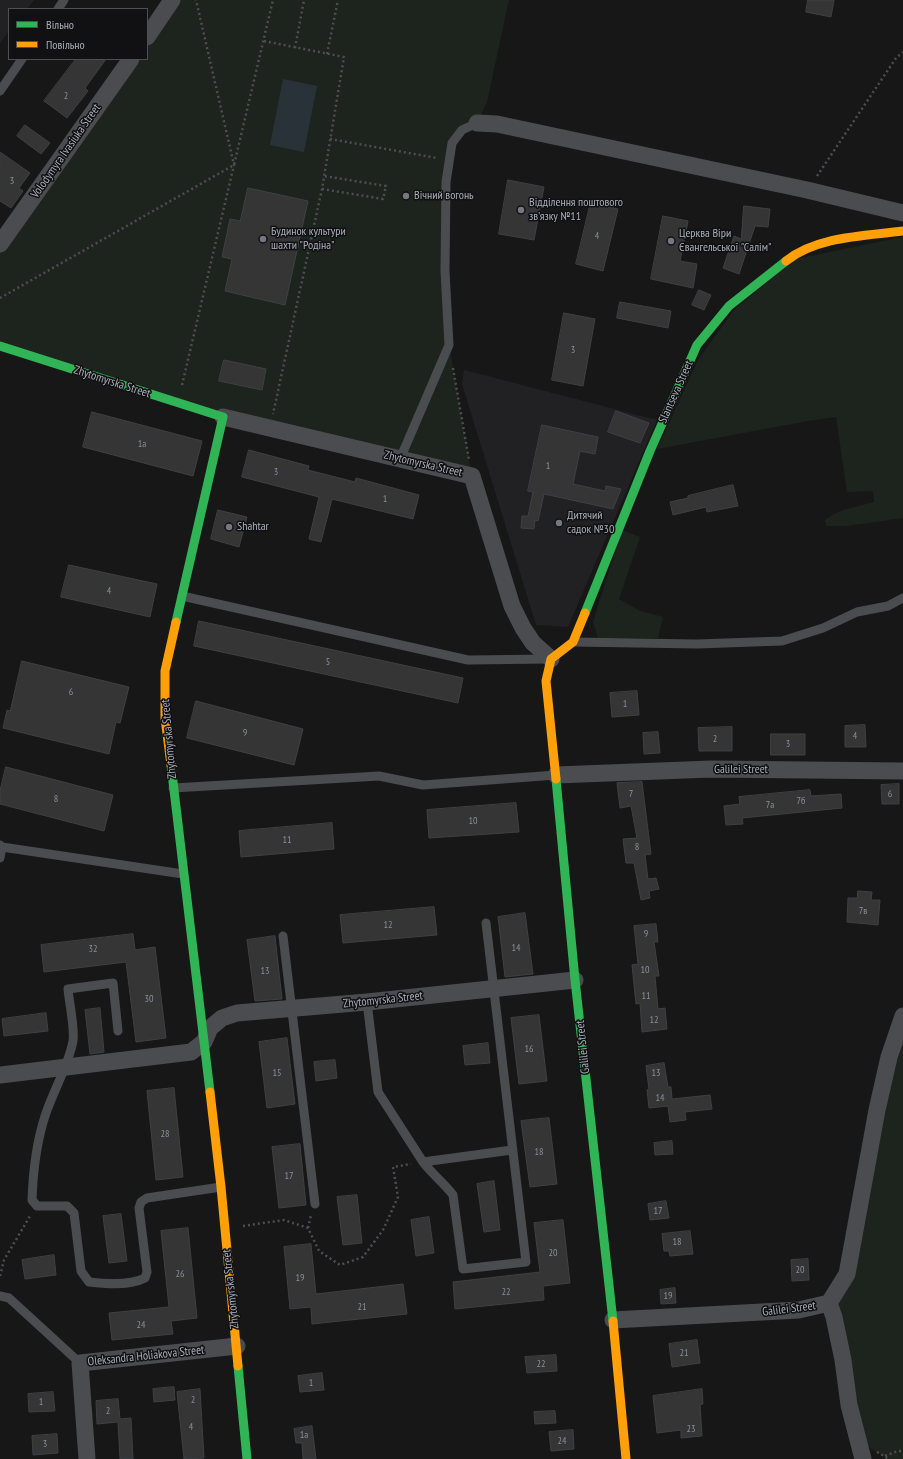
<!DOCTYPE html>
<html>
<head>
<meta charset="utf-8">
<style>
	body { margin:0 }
	#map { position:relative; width:903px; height:1459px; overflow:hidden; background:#171717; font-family:"PT Sans Narrow",sans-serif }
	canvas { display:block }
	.legend { position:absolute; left:8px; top:8px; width:140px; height:52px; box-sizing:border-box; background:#111113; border:1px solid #4d4f55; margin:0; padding:5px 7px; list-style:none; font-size:12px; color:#a8adb8 }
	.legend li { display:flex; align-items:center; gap:8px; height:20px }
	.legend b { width:20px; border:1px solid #4d4f55 }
</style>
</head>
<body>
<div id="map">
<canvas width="903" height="1459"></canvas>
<ul class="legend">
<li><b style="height:5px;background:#30b455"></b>Вільно</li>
<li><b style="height:5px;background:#ff9f0a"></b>Повільно</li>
</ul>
</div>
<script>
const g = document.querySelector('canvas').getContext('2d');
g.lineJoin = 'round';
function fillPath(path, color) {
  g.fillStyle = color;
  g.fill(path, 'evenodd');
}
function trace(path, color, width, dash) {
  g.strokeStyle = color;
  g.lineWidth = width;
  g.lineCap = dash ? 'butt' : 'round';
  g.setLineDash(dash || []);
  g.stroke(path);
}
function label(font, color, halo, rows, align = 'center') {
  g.font = font + ' "PT Sans Narrow",sans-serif';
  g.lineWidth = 3;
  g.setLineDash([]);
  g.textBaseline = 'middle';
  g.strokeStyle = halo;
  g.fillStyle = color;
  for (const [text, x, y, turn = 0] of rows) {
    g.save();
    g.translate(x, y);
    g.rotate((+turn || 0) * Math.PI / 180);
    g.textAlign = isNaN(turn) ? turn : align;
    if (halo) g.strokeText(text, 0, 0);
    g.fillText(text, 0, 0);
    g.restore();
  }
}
fillPath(new Path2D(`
	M0,0H34L27,9H9V31L0,43Z
	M464,370L657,420L568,627L536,625L462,384Z`), '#212123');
fillPath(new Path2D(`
	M172,0H509L487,102L477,123L452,143L446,182L449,345L472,476L223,417L0,346V244L131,59H147V37Z
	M903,237V518L847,526H826L825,520L832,515L843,510L874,502L873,491L847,492L836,417L808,421L657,449L698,360L734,310L795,259Z
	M622,530L640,537L619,599L640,611L663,617L658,638H598L593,622Z
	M903,1016V1459H889L860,1442L834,1317Z`), '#1d241e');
fillPath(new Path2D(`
	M283,79L317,86L304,152L270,145Z`), '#2a3239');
const building = new Path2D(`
	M808,0H834L831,17L806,12Z
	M76,59H106L85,88L88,91L67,118L44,101Z
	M25,125L50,143L41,154L17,136Z
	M0,152L30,173L19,188L23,191L11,208L0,201Z
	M508,180L544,187L534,240L499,234Z
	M248,188L308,201L285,305L225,291L232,259L222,257L230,219L240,221Z
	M591,202L618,209L603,271L576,264Z
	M744,206L770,209L768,227L755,226L739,274L723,268L734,236L741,239Z
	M663,216L688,221L680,261L697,264L693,288L651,279Z
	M699,290L711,295L704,310L692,305Z
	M620,302L671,311L668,328L617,318Z
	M564,313L595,319L583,386L552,380Z
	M224,360L266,369L262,390L219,381Z
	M616,411L649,423L640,443L608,432Z
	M92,412L202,441L193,476L83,447Z
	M542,425L598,437L595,454L580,451L573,484L605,491L606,486L621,489L613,509L544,494L538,521L535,520L534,529L521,528L522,516H528L533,492L528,491Z
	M249,450L309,466L308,470L355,482L356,478L419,495L413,519L332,499L321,542L309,539L319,497L242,477Z
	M733,485L738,506L707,512L706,507L673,515L670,502L688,498V496Z
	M218,510L247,517L239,547L211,539Z
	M69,565L157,584L150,617L61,597Z
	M199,621L463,678L458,703L194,646Z
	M22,661L129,687L120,723L116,722L109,754L3,728L7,710L10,711Z
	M637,691L639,715L612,717L610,693Z
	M196,701L303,729L294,765L187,738Z
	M865,725L866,747H845V726Z
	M732,727V751H699L698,728Z
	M658,732L660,753L644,754L643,733Z
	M771,734H805V755H771Z
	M6,767L113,795L104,831L0,804V791Z
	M642,782L651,854L645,855L648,879L656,878L659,889L649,891L650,898L641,900L634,863H626L623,839L637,838L631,806L620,808L617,783Z
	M899,784V804H882L881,785Z
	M810,790L811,796L841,794L842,808L742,818L743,824L726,825L724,806L740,804L739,797Z
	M516,803L519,832L429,838L427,810Z
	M332,823L334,849L241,857L239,831Z
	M858,891L872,892L871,900H880L878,925L847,922L848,898H857Z
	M434,907L437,935L343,943L340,915Z
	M525,913L533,974L505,977L498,917Z
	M656,924L658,942H654L659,976H655L658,1009L665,1008L667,1029L642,1032L640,1003L636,1004L632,965L638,964L634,926Z
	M133,934L135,950L155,947L166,1038L136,1042L126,962L44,972L41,945Z
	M275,936L282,999L255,1001L247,940Z
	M100,1008L104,1052L90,1054L85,1010Z
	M46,1013L48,1031L4,1036L2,1019Z
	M539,1015L547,1081L519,1084L511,1018Z
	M287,1038L295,1104L267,1108L259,1042Z
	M488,1043L490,1063L465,1065L463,1046Z
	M335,1060L337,1078L316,1081L314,1062Z
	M664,1063L668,1087H671L672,1099L710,1095L712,1109L685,1112L686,1120L670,1122L668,1106L649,1108L647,1090L649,1089L646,1066Z
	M174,1088L183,1177L156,1180L147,1091Z
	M549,1118L557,1184L530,1187L521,1121Z
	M672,1141L673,1154L655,1155L654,1143Z
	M300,1144L306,1205L279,1208L272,1147Z
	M494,1181L500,1230L484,1232L477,1184Z
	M357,1195L362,1243L343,1245L337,1197Z
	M666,1201L669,1218L650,1220L648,1204Z
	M121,1214L127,1261L109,1263L103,1216Z
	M429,1217L434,1253L416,1256L411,1220Z
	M563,1220L570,1283L543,1286L544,1300L455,1309L453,1282L540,1272L534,1223Z
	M188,1228L197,1318L171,1321L173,1334L112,1340L109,1313L169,1307L161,1231Z
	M690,1231L693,1254L670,1256L669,1251H664L662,1234Z
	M311,1244L316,1294L403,1284L407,1314L312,1324L311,1307L290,1309L284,1247Z
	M54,1255L56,1275L25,1279L22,1260Z
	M808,1259L809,1280L792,1281L791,1260Z
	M675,1288L676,1303L661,1304L660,1290Z
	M697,1340L700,1363L672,1367L669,1344Z
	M556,1355L557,1371L527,1373L525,1357Z
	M322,1373L324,1390L300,1392L298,1376Z
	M174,1387L175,1400L154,1402L153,1389Z
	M200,1389L204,1458L184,1459L177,1392Z
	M702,1389L703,1404L700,1405L702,1436L681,1438V1430L657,1433L653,1396Z
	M53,1392L55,1411L29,1412L28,1394Z
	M118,1399L120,1419L131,1418L133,1459H120L118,1422L97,1424L96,1401Z
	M555,1411L556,1423L535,1424L534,1412Z
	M312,1426L316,1459H303L302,1443H296L294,1429Z
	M573,1430L574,1449L551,1451L549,1432Z
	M57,1434L58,1453L33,1455L32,1436Z`);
fillPath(building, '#353536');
trace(building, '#3f4043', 1);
trace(new Path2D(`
	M264,41L344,57L322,189L273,414
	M295,48L304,0
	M327,54L338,0
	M330,139L437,158
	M817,176L896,58L903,52
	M322,189L383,199L386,186L324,176
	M0,298L234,165L273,0
	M453,368L469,460
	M182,385L234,165L196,0
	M243,1226L284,1220L308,1228L319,1251L340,1265L363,1257L383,1230L398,1197L393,1167L411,1164
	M308,1228L311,1215
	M0,1276L4,1260L30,1216
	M877,1452L889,1459
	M885,1456L898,1451H903`), '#4d4e52', 2.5, [2, 3]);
trace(new Path2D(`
	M58,9L64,0
	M0,91L22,59
	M400,459L449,345L445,271L446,182L452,143L462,130L477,123
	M182,596L468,660L550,659
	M574,642L697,644L782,641L823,628L857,612L888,606L903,598
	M173,788L379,776L423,785L556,775
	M0,845L2,847L183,874
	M0,858L2,847
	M283,936L315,1204
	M367,1002L378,1092L423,1162C432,1174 444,1183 453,1195L463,1269L526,1262L486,923
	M118,1031L113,983L68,989C69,1002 75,1028 73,1041C68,1067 53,1091 45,1116C36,1144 33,1171 32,1200L37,1206H67L74,1213L81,1271L89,1282C106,1284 129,1286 145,1278L147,1272L139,1208L141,1202L147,1198L221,1187
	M423,1162L512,1150
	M0,1296L9,1298L80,1363`), '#4b4c50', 9);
trace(new Path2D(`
	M147,37L172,0
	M477,123L497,124L807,190L903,213
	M0,244L131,59
	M223,417L472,476L512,606L523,628L533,643L551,659
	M556,775L711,769L903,771
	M0,1075L191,1052L204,1042L210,1028L222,1018L237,1013L367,1002L575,980
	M829,1303L847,1274L877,1110L889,1057L903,1016
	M829,1303L834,1317L843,1360L849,1405L863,1459
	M613,1320L799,1310L829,1303
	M87,1459L80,1363L237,1346`), '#4b4c50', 17);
trace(new Path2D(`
	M0,346L223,417L176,622
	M585,613L650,451L697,345L729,306L786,261
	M171,765L210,1092
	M556,779L575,980L613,1321
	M238,1366L247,1459`), '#30b455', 9);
trace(new Path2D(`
	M786,261C817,236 866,236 903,231
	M171,765L165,718V671L176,622
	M556,779L546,681L551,659L573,642L585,613
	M210,1092L221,1187L238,1366
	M613,1321L626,1459`), '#ff9f0a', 9);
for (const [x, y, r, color] of [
	[406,196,4,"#757880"],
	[521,210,4,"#757880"],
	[263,239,4,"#757880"],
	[671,241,4,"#757880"],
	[559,523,4,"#757880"],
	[229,527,4,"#757880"]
]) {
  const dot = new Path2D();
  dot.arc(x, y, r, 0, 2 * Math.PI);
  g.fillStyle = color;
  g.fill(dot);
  trace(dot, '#111113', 1.5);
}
label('10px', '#8b8f98', null, [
	["2",66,96],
	["3",12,181],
	["4",597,236],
	["3",573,350],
	["1а",142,444],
	["1",548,466],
	["3",276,472],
	["1",385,499],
	["4",109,591],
	["5",328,662],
	["6",71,692],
	["1",625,704],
	["9",245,733],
	["4",855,736],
	["2",715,739],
	["3",788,744],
	["7",631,794],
	["6",890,794],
	["8",56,799],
	["7б",801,801],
	["7а",770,805],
	["10",473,821],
	["11",287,840],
	["8",637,847],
	["7в",863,911],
	["12",388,925],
	["9",646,934],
	["14",516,948],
	["32",93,949],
	["10",645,970],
	["13",265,971],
	["11",646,996],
	["30",149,999],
	["12",654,1020],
	["16",529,1049],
	["15",277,1073],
	["13",656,1073],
	["14",660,1098],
	["28",165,1134],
	["18",539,1152],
	["17",289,1176],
	["17",658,1211],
	["18",677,1242],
	["20",553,1253],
	["20",800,1270],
	["26",180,1274],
	["19",300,1278],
	["22",506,1292],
	["19",668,1296],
	["21",362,1307],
	["24",141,1325],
	["21",684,1353],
	["22",541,1364],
	["1",311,1383],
	["2",193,1400],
	["1",41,1402],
	["2",108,1411],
	["4",191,1427],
	["23",691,1429],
	["1а",304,1435],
	["24",562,1441],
	["3",45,1444]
]);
label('12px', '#a8adb8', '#111113', [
	["Volodymyra Ivasiuka Street",66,151,-55],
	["Zhytomyrska Street",112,382,18],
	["Slantseva Street",676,392,-66],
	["Zhytomyrska Street",423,464,13],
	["Zhytomyrska Street",169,739,-95],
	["Galilei Street",741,770],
	["Zhytomyrska Street",383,1000,-6],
	["Galilei Street",583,1047,-96],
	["Zhytomyrska Street",231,1289,-96],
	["Galilei Street",789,1309,-7],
	["Oleksandra Holiakova Street",146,1356,-6]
]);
label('12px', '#a8adb8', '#111113', [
	["Вічний вогонь",414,196],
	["Відділення поштового",529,203],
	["зв'язку №11",529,217],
	["Будинок культури",271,232],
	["шахти \"Родіна\"",271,246],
	["Церква Віри",679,234],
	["Євангельської \"Салім\"",679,248],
	["Дитячий",567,516],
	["садок №30",567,530],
	["Shahtar",237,527]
], 'left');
</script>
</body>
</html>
